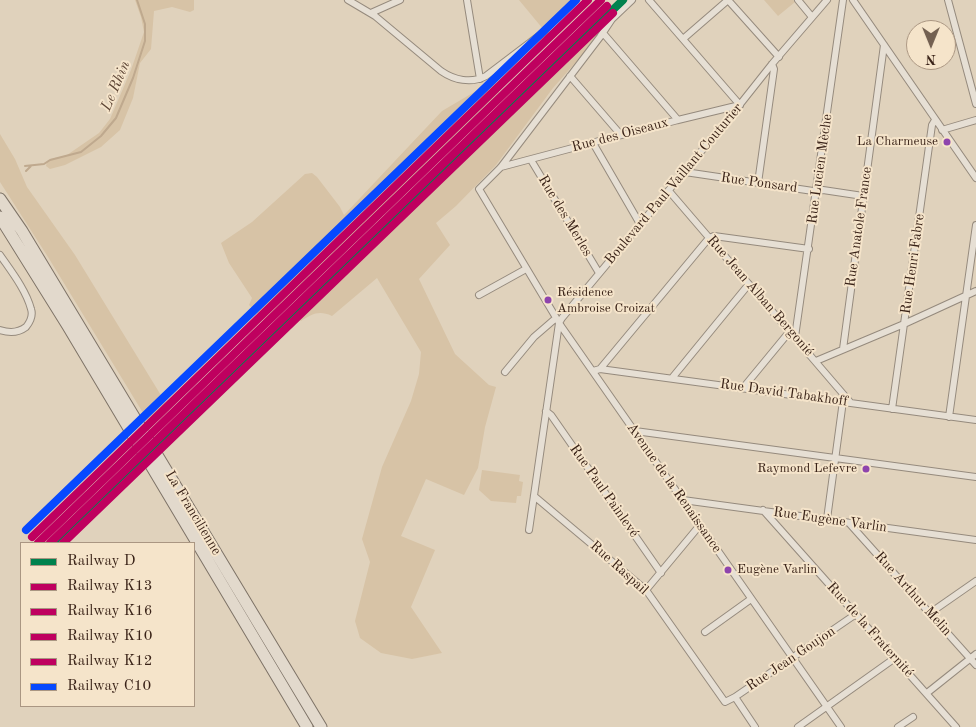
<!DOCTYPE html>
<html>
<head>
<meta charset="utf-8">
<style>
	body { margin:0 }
	#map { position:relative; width:976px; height:727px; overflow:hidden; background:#e0d2bc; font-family:"Old Standard TT",serif }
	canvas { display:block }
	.legend { position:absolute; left:20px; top:542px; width:175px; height:165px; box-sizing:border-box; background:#f5e4ca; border:1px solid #aa9682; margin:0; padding:6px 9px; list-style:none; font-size:15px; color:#392217 }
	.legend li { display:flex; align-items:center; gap:10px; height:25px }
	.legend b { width:25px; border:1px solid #aa9682 }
	.north { position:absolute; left:906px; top:20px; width:50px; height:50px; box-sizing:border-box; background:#f5e4ca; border:1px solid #aa9682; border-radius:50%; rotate:180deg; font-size:14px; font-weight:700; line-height:20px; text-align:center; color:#392217 }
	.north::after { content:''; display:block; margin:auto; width:18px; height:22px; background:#736051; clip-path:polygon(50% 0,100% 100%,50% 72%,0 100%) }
</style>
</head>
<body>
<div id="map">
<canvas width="976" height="727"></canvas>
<ul class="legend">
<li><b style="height:6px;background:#00824e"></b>Railway D</li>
<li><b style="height:6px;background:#bf005f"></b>Railway K13</li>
<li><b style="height:6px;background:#bf005f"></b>Railway K16</li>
<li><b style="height:6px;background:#bf005f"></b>Railway K10</li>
<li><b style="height:6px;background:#bf005f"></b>Railway K12</li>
<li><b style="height:6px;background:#0749ff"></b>Railway C10</li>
</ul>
<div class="north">N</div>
</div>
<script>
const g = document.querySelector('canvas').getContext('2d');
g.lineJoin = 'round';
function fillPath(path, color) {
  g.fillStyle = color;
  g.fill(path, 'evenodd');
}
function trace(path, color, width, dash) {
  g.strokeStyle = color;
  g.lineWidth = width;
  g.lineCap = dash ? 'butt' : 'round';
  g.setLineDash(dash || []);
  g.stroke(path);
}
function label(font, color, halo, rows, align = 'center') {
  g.font = font + ' "Old Standard TT",serif';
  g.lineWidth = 4;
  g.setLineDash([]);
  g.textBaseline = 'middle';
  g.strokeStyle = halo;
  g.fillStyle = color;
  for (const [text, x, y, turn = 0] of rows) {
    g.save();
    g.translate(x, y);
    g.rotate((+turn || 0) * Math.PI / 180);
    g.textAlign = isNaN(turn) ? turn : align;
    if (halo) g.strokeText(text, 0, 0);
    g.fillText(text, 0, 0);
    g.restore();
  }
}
fillPath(new Path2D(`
	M135,0H194V10L190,12L172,7L154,11L151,49L140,63L133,98L120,130L101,147L65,165L50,169L46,166L47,162L51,159L67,155L99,133L110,119L131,70L144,32L141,17Z
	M519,0H583L543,29Z
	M764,0H793L795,2L778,16Z
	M595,32L600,33V35L553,88L496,165L456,206L436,223L450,245L419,279L455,354L489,385L496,387L485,427L478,468L464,495L426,479L401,536L435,550L411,607L442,653L412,659L381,653L360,638L355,621L370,562L362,539L382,467L411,401L419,374L421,352L377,278L332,316C319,310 312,314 301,321L293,314Z
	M493,81L499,86V93L464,129L264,320L249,305L252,298L229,263L221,243L252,222L305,174L312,173L317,177L340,207L344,215L442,111Z
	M0,134L15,159L27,187L75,255L170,410L151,426L48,257L0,182Z
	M482,470L520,475L519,481L523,482L521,496H517L516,503L491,501L479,490Z`), '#d7c3a6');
trace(new Path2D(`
	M25,166L44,164L50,160L81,152L101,136L116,118L133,78L145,41V24L137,0
	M26,171L31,166`), '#bfa98e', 2);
const street = new Path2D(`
	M348,0L375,16L441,71C454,80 471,84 486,76L586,0
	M467,0L480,79
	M632,0L612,19L600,37L501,167L479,189L561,326L841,727
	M649,0L740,105
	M798,0L812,17
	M853,0L976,178
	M948,0L976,104
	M371,13L400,0
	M603,33L678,120
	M683,39L728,0L779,57
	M570,76L621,135
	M942,130L976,120
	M593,143L640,224
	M531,160L599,273
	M501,167L678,120L740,105
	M685,172L813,191L823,190L863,196
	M758,183L774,69L772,64
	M669,191L850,402
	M0,255C11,271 26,290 31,309C33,315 30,322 26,327C18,333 9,333 0,330
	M479,295L526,269
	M795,337L843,0
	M843,349L884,45
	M816,361L904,324L976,291
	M600,369L709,238L714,236L809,249
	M593,371L600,369L976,420
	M505,372L534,337L556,318
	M672,378L749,284
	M743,388L790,331
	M892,409L932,125L935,120
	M546,411L551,415L661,573
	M949,417L976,225
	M635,431L976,477
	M534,496L646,590L725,702L735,697L856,614
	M683,500L976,540
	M763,510L956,727
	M827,519L843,401
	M849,523L976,665
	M529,530L559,323L562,318L734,112L772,64L827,0
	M646,590L700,525
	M930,613L976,581
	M705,632L751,599
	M927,693L976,654
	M735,697L755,727
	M798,727L895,658
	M898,727L913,717`);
const highway = new Path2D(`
	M0,199L22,231L321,727
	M0,217L68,326L307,727`);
trace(street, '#958a7d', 8);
trace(highway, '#7e7367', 13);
trace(street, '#e6dfd4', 6);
trace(highway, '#e2d9cc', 11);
trace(new Path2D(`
	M52,543L402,206L546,74L623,0`), '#00824e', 8);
trace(new Path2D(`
	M38,543L601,0`), '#bf005f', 8);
trace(new Path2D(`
	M50,543L607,6`), '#bf005f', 8);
trace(new Path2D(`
	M32,537L588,0`), '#bf005f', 8);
trace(new Path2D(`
	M63,543L613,13`), '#bf005f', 8);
trace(new Path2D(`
	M26,530L576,0`), '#0749ff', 8);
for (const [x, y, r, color] of [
	[947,142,4.5,"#8e44ad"],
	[548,300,4.5,"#8e44ad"],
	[866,469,4.5,"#8e44ad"],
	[728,570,4.5,"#8e44ad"]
]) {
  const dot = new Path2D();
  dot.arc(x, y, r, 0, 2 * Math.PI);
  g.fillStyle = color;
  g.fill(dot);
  trace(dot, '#f5e4ca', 2);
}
label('13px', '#392217', '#f5e4ca', [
	["La Charmeuse",938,142],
	["Résidence",557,293,"left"],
	["Ambroise Croizat",557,309,"left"],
	["Raymond Lefevre",857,469],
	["Eugène Varlin",737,570,"left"]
], 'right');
label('14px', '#392217', '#f5e4ca', [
	["Rue des Oiseaux",620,135,-15],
	["Rue Lucien Mèche",820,169,-82],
	["Rue Ponsard",759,183,8],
	["Boulevard Paul Vaillant Couturier",674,184,-50],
	["Rue des Merles",565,216,59],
	["Rue Anatole France",859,227,-82],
	["Rue Henri Fabre",913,264,-82],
	["Rue Jean Alban Bergonié",760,296,49],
	["Rue David Tabakhoff",784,393,8],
	["Avenue de la Renaissance",674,488,55],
	["Rue Paul Painlevé",604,491,55],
	["La Francilienne",193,513,59],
	["Rue Eugène Varlin",830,520,8],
	["Rue Raspail",619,568,42],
	["Rue Arthur Melin",913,594,48],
	["Rue de la Fraternité",870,630,48],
	["Rue Jean Goujon",791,659,-34]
]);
label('italic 15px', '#5d4535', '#f5e4ca', [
	["Le Rhin",116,86,-67]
]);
</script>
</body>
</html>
